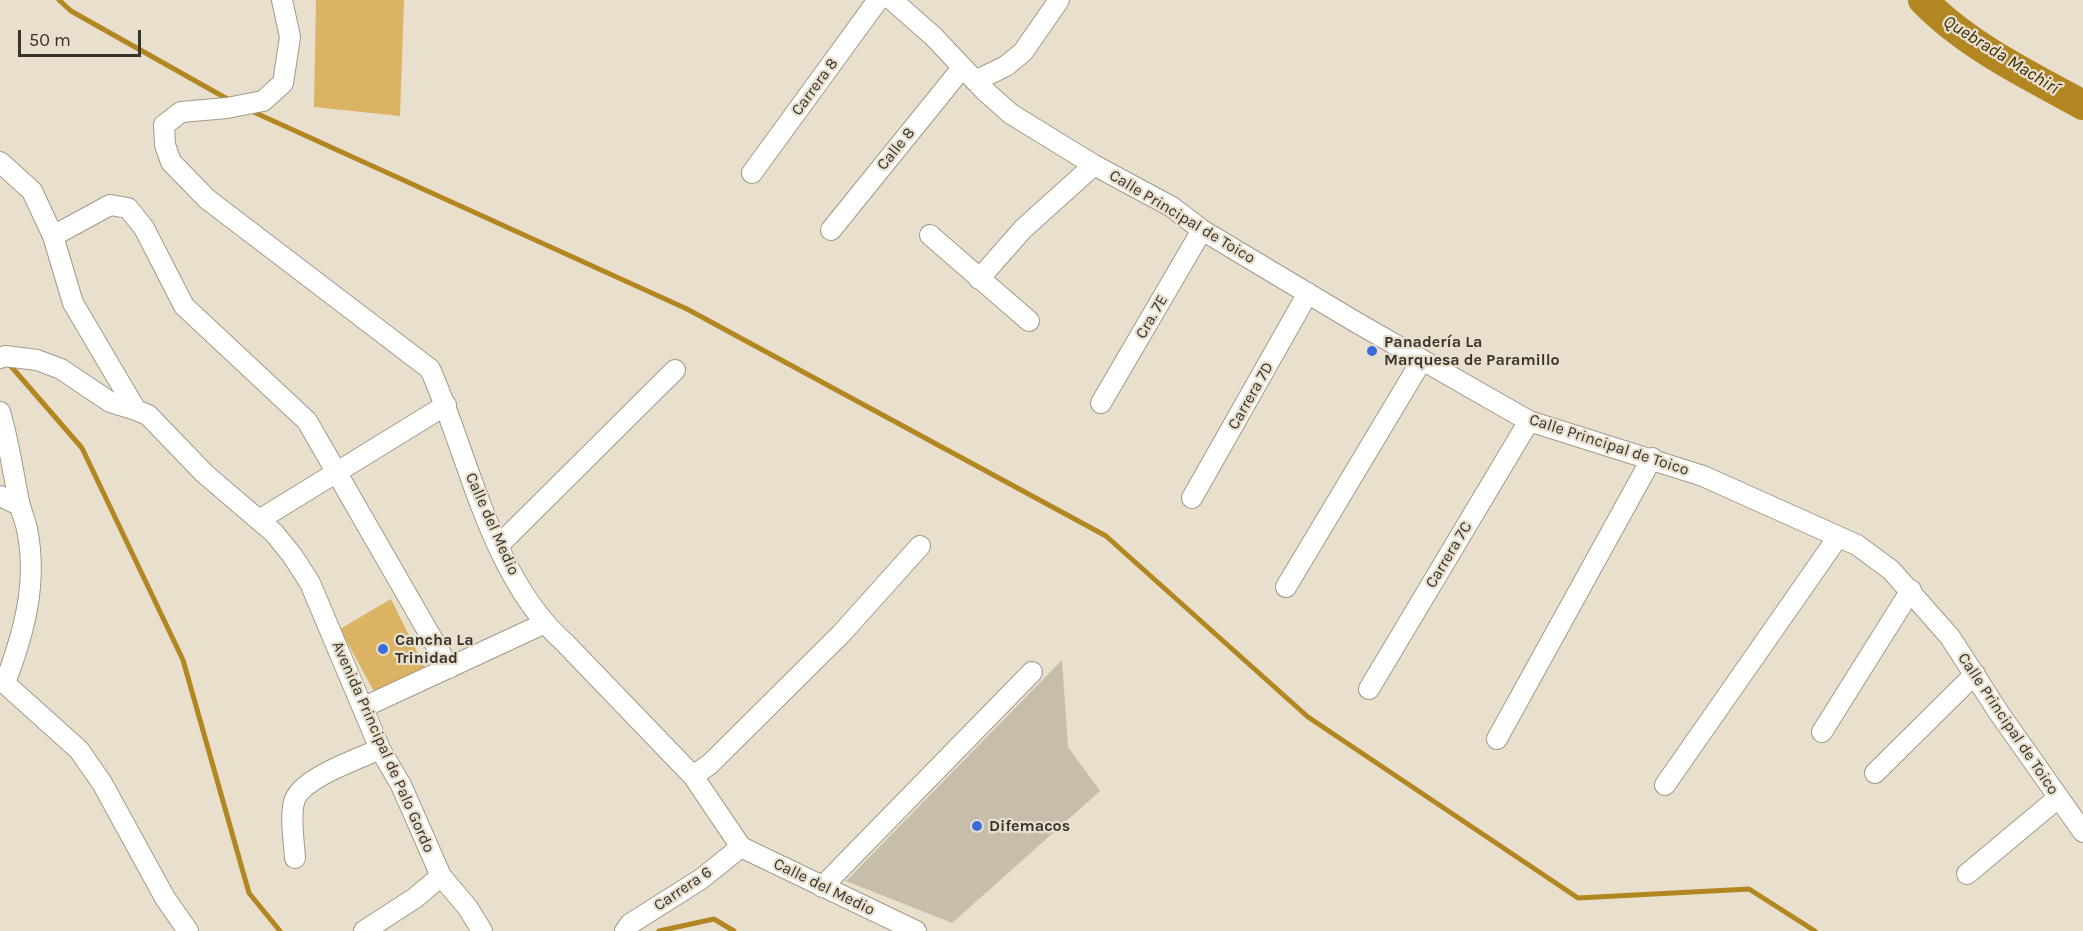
<!DOCTYPE html>
<html>
<head>
<meta charset="utf-8">
<style>
	body { margin:0 }
	#map { position:relative; width:2083px; height:931px; overflow:hidden; background:#e8dfcd; font-family:Karla,sans-serif }
	canvas { display:block }
	.scale { position:absolute; left:18px; top:30px; width:123px; height:27px; box-sizing:border-box; border:3px solid #38342d; border-top:0; padding-left:8px; font-size:18px; line-height:21px; white-space:nowrap; color:#38342d; -webkit-text-stroke:4px #e8dfcd; paint-order:stroke }
</style>
</head>
<body>
<div id="map">
<canvas width="2083" height="931"></canvas>
<div class="scale">50 m</div>
</div>
<script>
const g = document.querySelector('canvas').getContext('2d');
g.lineJoin = 'round';
function fillPath(path, color) {
  g.fillStyle = color;
  g.fill(path, 'evenodd');
}
function trace(path, color, width, dash) {
  g.strokeStyle = color;
  g.lineWidth = width;
  g.lineCap = dash ? 'butt' : 'round';
  g.setLineDash(dash || []);
  g.stroke(path);
}
function label(font, color, halo, rows, align = 'center') {
  g.font = font + ' Karla,sans-serif';
  g.lineWidth = 4.5;
  g.setLineDash([]);
  g.textBaseline = 'middle';
  g.strokeStyle = halo;
  g.fillStyle = color;
  for (const [text, x, y, turn = 0] of rows) {
    g.save();
    g.translate(x, y);
    g.rotate((+turn || 0) * Math.PI / 180);
    g.textAlign = isNaN(turn) ? turn : align;
    if (halo) g.strokeText(text, 0, 0);
    g.fillText(text, 0, 0);
    g.restore();
  }
}
fillPath(new Path2D(`
	M316,0H404L400,116L314,107Z
	M391,599L425,668L376,695L340,629Z`), '#dbb362');
trace(new Path2D(`
	M59,0L71,11L231,101
	M247,109L687,309L1106,536L1308,717L1578,898L1749,889L1815,931
	M9,364L82,448L183,660L249,893L280,931
	M659,931L714,919L734,931`), '#b28722', 5);
trace(new Path2D(`
	M1923,0C1966,45 2028,75 2083,105`), '#b28722', 30);
fillPath(new Path2D(`
	M1062,660L1068,747L1100,791L952,923L846,881Z`), '#c6bdab');
const minor = new Path2D(`
	M282,0L290,37L283,83L263,101L227,108L181,112L164,125L165,145L171,162L207,199L430,369C469,456 491,578 565,643L693,776L741,847L916,931
	M892,0L933,36L985,91L1011,114L1094,165L1172,207L1202,230L1354,321L1529,421L1703,476L1857,545L1891,570L1950,637L1999,713L2083,832
	M975,81L1006,66L1023,52L1059,0
	M0,162L32,191L53,236L73,303L136,410L148,415L205,474L274,533L292,555L310,583L380,749L401,785L441,876L468,908L482,931
	M752,173L878,0
	M831,230L962,68
	M930,235L1029,321
	M53,236L110,205L128,208L144,228L184,306L307,421L449,668
	M979,279L1023,229L1094,165
	M0,358L5,356L37,360L61,369L110,402L136,410
	M1101,403L1202,230
	M0,412C9,442 13,472 19,502C21,511 25,520 27,529C38,583 24,633 5,683
	M0,496L19,505
	M1192,498L1308,293
	M259,520L446,405
	M499,545L675,370
	M1286,587L1422,360
	M0,679L79,750L102,783L165,898L188,931
	M1369,689L1529,421
	M364,707L543,624
	M1822,732L1911,590
	M1497,739L1652,458
	M1875,773L1975,674
	M693,776L710,764L841,634L920,546
	M1665,785L1838,537
	M295,858C294,841 290,818 294,802C300,778 359,759 380,749
	M1967,874L2058,798
	M822,887L1032,672
	M364,931L415,898L441,876
	M625,931L630,924L701,879L741,847`);
trace(minor, '#a39a89', 22);
trace(minor, '#fff', 20);
for (const [x, y, r, color] of [
	[1372,351,6,"#3a6bdb"],
	[383,649,6,"#3a6bdb"],
	[977,826,6,"#3a6bdb"]
]) {
  const dot = new Path2D();
  dot.arc(x, y, r, 0, 2 * Math.PI);
  g.fillStyle = color;
  g.fill(dot);
  trace(dot, '#e8dfcd', 2);
}
label('16px', '#38342d', '#e8dfcd', [
	["Carrera 8",815,87,-54],
	["Calle 8",896,149,-51],
	["Calle Principal de Toico",1182,217,31],
	["Cra. 7E",1152,317,-60],
	["Carrera 7D",1251,396,-60],
	["Calle Principal de Toico",1609,445,18],
	["Calle del Medio",492,524,66],
	["Carrera 7C",1449,555,-59],
	["Calle Principal de Toico",2008,724,56],
	["Avenida Principal de Palo Gordo",383,747,66],
	["Calle del Medio",824,887,26],
	["Carrera 6",683,889,-34]
]);
label('bold 16px', '#38342d', '#e8dfcd', [
	["Panadería La",1384,342],
	["Marquesa de Paramillo",1384,360],
	["Cancha La",395,640],
	["Trinidad",395,658],
	["Difemacos",989,826]
], 'left');
label('italic 18px', '#3e2d02', '#e8dfcd', [
	["Quebrada Machirí",2001,55,32]
]);
</script>
</body>
</html>
